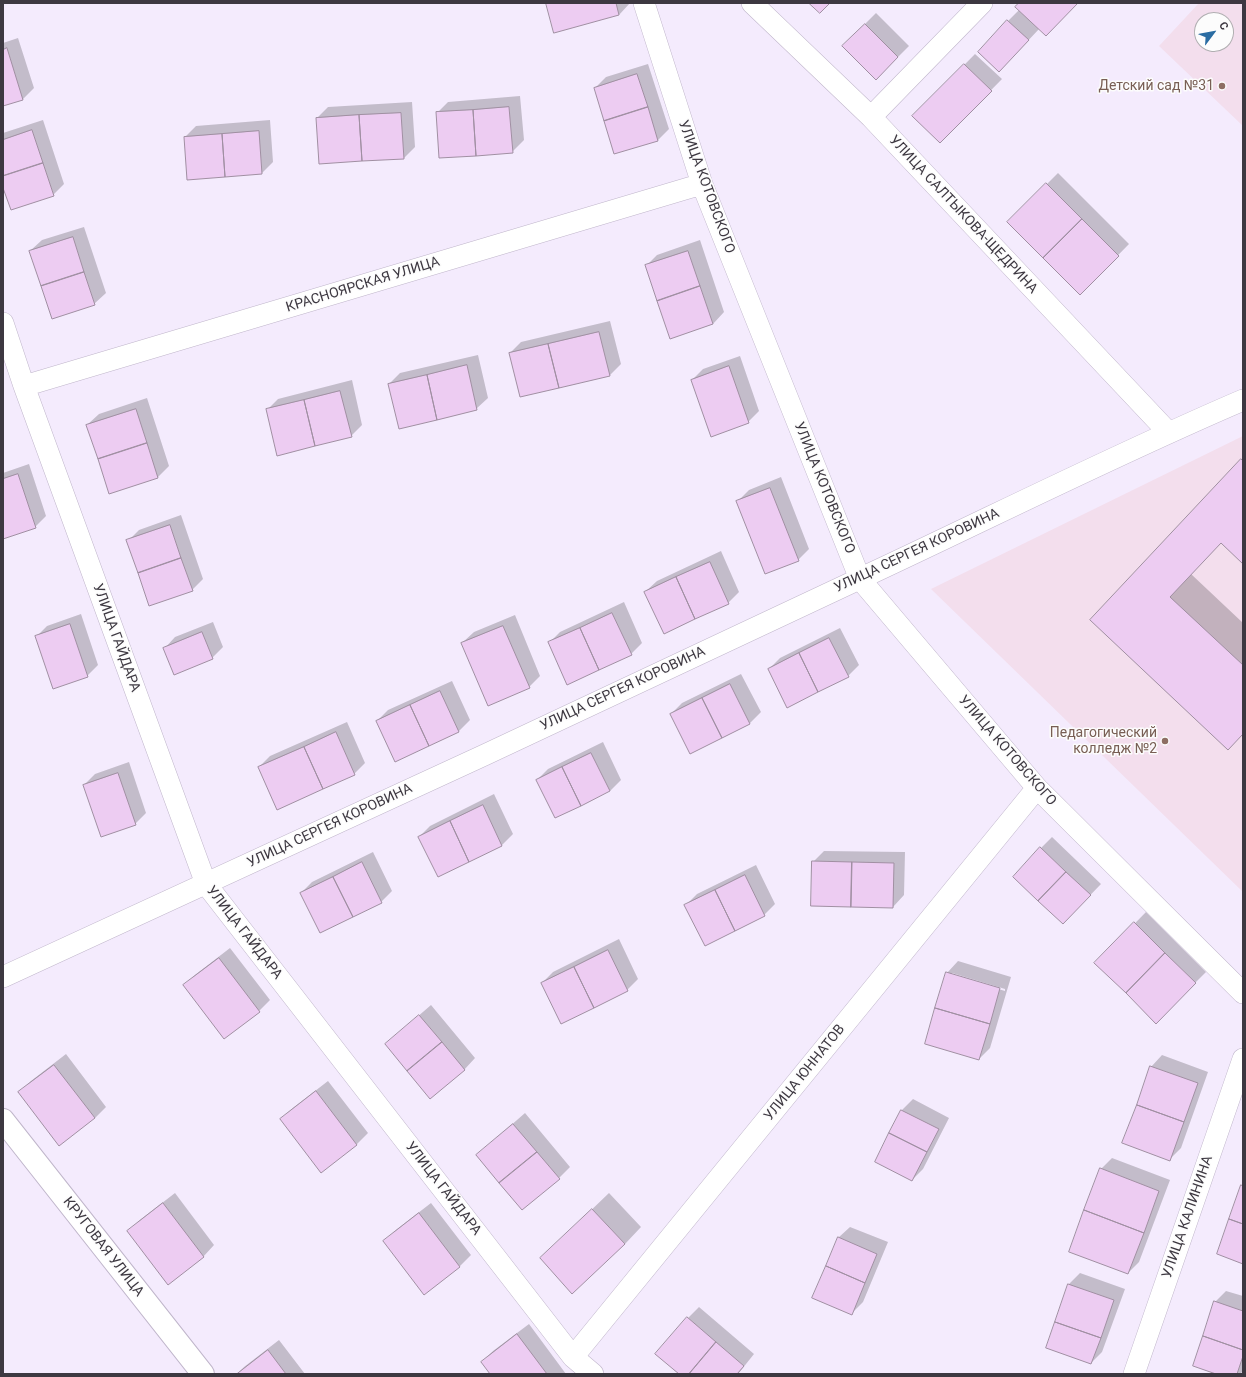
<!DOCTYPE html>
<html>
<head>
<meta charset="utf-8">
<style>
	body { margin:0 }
	#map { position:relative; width:1246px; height:1377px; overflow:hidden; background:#f4ebfd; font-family:Roboto,sans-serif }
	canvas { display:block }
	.frame { position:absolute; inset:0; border:4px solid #3d3841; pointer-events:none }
	.north { position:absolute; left:1194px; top:12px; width:40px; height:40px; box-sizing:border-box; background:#fcfcfc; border:1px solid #b0aeb1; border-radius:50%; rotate:58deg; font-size:11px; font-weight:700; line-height:16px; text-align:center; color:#3d3841 }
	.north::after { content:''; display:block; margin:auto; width:14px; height:18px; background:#2a6ca2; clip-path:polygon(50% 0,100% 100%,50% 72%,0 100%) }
</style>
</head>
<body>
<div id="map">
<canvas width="1246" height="1377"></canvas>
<div class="frame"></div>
<div class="north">С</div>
</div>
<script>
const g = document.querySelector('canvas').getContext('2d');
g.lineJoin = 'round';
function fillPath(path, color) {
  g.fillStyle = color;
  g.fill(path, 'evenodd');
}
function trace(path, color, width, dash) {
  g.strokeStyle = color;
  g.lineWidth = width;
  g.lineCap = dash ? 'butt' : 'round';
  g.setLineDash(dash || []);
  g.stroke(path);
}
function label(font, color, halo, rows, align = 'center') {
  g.font = font + ' Roboto,sans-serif';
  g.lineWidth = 3;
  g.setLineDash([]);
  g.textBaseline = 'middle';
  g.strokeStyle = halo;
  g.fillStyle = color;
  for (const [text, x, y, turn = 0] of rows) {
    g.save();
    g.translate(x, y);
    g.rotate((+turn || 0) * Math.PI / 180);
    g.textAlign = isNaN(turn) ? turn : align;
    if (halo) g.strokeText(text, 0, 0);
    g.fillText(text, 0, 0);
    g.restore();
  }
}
fillPath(new Path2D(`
	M1199,3H1243V126L1159,46ZM1202,20H1226V44H1202Z
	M1243,436V892L931,589Z`), '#f3deed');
fillPath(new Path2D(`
	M547,3H630L619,15Z
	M1020,3H1077L1039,29L1010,60L1008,21L1019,10Z
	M876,13L909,46L876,79L843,46Z
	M18,38L34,88L23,99L3,105V43Z
	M975,54L1002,79L940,142L914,116Z
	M648,64L669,129L658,140L595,88L606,77Z
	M520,96L524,140L512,152L437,113L448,102Z
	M412,102L415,147L404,158L317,118L328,107Z
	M43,120L64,184L53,195L3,184V133Z
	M270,120L273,162L262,173L188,179L185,137L196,126Z
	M1058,173L1129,244L1080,294L1009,222Z
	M84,227L106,293L94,304L30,251L42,240Z
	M700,240L724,312L713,324L671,338L646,266L657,255Z
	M610,321L621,364L610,375L510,353L521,342Z
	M478,355L488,398L476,409L389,384L400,373Z
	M740,356L759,411L748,422L692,380L703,369Z
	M352,380L362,425L351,436L267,410L278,399Z
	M147,398L169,466L158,477L110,493L87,425L99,414Z
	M1243,459V563L1221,542L1191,574L1243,623V733L1092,620Z
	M29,464L46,516L35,527L3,538V473Z
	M781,477L809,549L798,560L738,501L749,490Z
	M181,515L203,579L192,590L128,541L139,530Z
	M721,551L739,592L728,603L645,592L657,581Z
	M624,602L642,643L631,654L549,643L560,632Z
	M81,614L98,665L87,676L36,637L47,626Z
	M515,615L540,676L529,687L462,643L474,632Z
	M213,622L223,647L212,658L164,649L175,637Z
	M840,628L859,665L848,676L769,669L780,658Z
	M741,674L761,712L749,724L671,714L682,703Z
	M452,681L470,720L458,732L377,721L388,710Z
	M347,722L365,763L354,774L259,767L270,756Z
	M603,742L621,780L610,791L537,780L548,769Z
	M129,762L146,813L135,824L84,785L95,774Z
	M494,794L513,834L502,845L438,876L419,837L430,826Z
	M1052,837L1101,884L1074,912L1041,848Z
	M824,851L905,852L904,895L893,907L813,862Z
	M373,852L392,891L381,902L301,893L312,882Z
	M756,865L775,904L764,915L686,905L697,894Z
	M1146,912L1206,972L1156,1022L1096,963Z
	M619,939L638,979L627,990L542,983L553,972Z
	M230,948L270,1000L259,1011L184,986L195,975Z
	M958,961L1011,977L990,1048L979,1059L947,973ZM952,973L1005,989V991L952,975Z
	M431,1005L475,1058L464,1070L386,1044Z
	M66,1054L106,1107L95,1118L20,1092L31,1081Z
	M1162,1055L1208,1072L1181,1148L1170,1159L1151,1067Z
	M328,1081L368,1133L357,1144L321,1171L281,1119L293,1108Z
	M913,1099L949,1118L923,1169L912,1180L902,1110Z
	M525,1113L570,1167L559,1178L477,1155Z
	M1112,1158L1170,1180L1139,1262L1128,1273L1101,1169Z
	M175,1193L214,1245L203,1257L129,1231L140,1220Z
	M609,1193L641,1227L625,1244L558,1242Z
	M431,1203L471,1255L460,1266L425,1293L385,1241L396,1230Z
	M850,1227L888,1242L863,1302L852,1313L838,1238Z
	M1080,1273L1125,1289L1102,1352L1091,1363L1047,1348L1069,1284Z
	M1226,1291L1243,1296V1371L1240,1374H1219L1215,1302Z
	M699,1307L754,1354L738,1374H680L688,1318Z
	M529,1324L566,1374H492L482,1362L493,1351Z
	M279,1340L305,1374H237L244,1367Z`), '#0003');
const building = new Path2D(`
	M546,3H616L619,15L554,33Z
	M809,3H830L820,13Z
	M1019,3H1078L1046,36L1015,7Z
	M1007,20L1029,40L999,72L978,52Z
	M865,24L898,57L876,80L842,46Z
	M7,48L23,100L3,106V50Z
	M964,64L992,91L940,143L912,116Z
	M637,74L648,107L604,121L594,88Z
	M509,107L513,153L476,156L473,110Z
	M648,107L658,141L614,154L604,121Z
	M473,110L476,156L439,158L436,112Z
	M401,113L404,159L362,161L359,115Z
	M359,115L362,161L319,164L316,118Z
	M32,130L43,163L3,176V140Z
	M259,131L262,174L225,177L222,134Z
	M222,134L225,177L187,180L184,137Z
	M43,163L54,196L11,210L3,188V176Z
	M1046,183L1082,219L1043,258L1007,222Z
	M1082,219L1119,256L1080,295L1043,258Z
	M73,237L84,272L41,286L29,251Z
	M688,251L700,286L657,301L645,265Z
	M84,272L95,305L52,319L41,286Z
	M700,286L713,324L670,339L657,301Z
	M599,332L610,376L559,388L548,344Z
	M548,344L559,388L520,397L509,353Z
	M467,365L477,410L437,420L427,375Z
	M729,366L749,423L711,437L691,380Z
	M427,375L437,420L399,429L388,384Z
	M340,391L352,437L315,446L304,400Z
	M304,400L315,446L277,456L266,409Z
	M136,409L147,443L98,459L86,425Z
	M147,443L158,478L109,494L98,459Z
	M1241,459L1243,461V564L1221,543L1170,597L1243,665V734L1228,750L1090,620Z
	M18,474L36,528L3,539V479Z
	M770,488L799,561L765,574L736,501Z
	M170,525L181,558L138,573L126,540Z
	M181,558L193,591L149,606L138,573Z
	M710,562L729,604L695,619L676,577Z
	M676,577L695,619L664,634L644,592Z
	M612,613L632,655L599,670L580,628Z
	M70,624L88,677L53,689L35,636Z
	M503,626L530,688L488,706L461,643Z
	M580,628L599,670L567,685L548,642Z
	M202,632L213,659L174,675L163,648Z
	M829,638L849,677L818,692L799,653Z
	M799,653L818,692L787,708L768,669Z
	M730,684L750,724L722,738L702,698Z
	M440,691L459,732L429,746L410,705Z
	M702,698L722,738L690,754L670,714Z
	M410,705L429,746L395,762L376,721Z
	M336,732L355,775L323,789L304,747Z
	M304,747L323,789L277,810L258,767Z
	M591,753L610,791L581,806L562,767Z
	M562,767L581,806L555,818L536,780Z
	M118,773L136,825L101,837L83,785Z
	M483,805L502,846L469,862L450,821Z
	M450,821L469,862L438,877L418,837Z
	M1040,847L1066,872L1038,901L1013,877Z
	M812,861L852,862L851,907L811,906Z
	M362,862L382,903L353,917L333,877Z
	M852,862L894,863L893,908L851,907Z
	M1066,872L1091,895L1063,924L1038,901Z
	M745,875L765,916L735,931L715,890Z
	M333,877L353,917L320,933L300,893Z
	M715,890L735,931L705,946L684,905Z
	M1134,922L1165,953L1126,993L1094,963Z
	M608,950L628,991L594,1008L574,967Z
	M1165,953L1196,983L1156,1024L1126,993Z
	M219,958L260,1012L224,1039L183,985Z
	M574,967L594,1008L561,1024L541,983Z
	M946,972L1000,988L990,1024L935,1008Z
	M935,1008L990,1024L979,1060L925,1044Z
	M419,1015L442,1042L407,1071L385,1044Z
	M442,1042L465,1070L430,1099L407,1071Z
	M54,1065L95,1118L59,1146L18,1092Z
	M1150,1066L1198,1083L1184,1122L1137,1105Z
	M316,1091L357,1145L321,1173L280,1119Z
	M1137,1105L1184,1122L1170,1161L1122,1143Z
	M901,1110L939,1129L927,1152L889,1133Z
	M513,1124L537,1152L499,1183L476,1155Z
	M889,1133L927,1152L912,1181L875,1162Z
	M537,1152L560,1179L522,1210L499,1183Z
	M1100,1168L1159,1191L1144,1233L1084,1210Z
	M1241,1185L1243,1186V1224L1229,1219Z
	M163,1203L204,1257L168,1285L127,1231Z
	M592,1209L625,1244L572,1294L540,1258Z
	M1084,1210L1144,1233L1128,1274L1069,1252Z
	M419,1213L460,1267L424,1295L383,1241Z
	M1229,1219L1243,1224V1264L1217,1254Z
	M838,1237L877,1254L865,1283L826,1266Z
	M826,1266L865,1283L852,1315L812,1298Z
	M1068,1284L1114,1300L1101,1338L1055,1322Z
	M1214,1301L1243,1311V1350L1203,1336Z
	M687,1317L716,1342L689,1374H679L655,1354Z
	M1055,1322L1101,1338L1091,1364L1046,1348Z
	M517,1334L547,1374H490L481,1362Z
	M1203,1336L1243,1350V1356L1237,1374H1216L1193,1366Z
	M716,1342L744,1366L737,1374H689Z
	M268,1350L286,1374H237Z`);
fillPath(building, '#edccf2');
trace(building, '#a08fa2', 1);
const street = new Path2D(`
	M644,3L702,184L860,579L1037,788L1243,993
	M752,3L871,117L1168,432
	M871,117L982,3
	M3,323L24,386L206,884L573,1357L593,1374
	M24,386L702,184
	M3,977C289,847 573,714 857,580C986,520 1112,456 1243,400
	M573,1357L1037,788
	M1134,1374L1243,1059`);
const secondary = new Path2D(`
	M3,1120L203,1374`);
trace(street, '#c0b6cb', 22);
trace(secondary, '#c0b6cb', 24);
trace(street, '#fff', 21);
trace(secondary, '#fff', 22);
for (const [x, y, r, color] of [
	[1222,86,4,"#8d6e63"],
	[1165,741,4,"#8d6e63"]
]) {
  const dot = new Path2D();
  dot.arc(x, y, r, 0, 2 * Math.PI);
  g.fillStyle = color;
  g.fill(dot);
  trace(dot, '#fcfcfc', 1.5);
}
label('14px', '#785e54', '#fcfcfc', [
	["Детский сад №31",1214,86],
	["Педагогический",1157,733],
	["колледж №2",1157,749]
], 'right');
label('14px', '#3d3841', '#fcfcfc', [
	["УЛИЦА КОТОВСКОГО",706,187,70],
	["УЛИЦА САЛТЫКОВА-ЩЕДРИНА",963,215,47],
	["КРАСНОЯРСКАЯ УЛИЦА",363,285,-17],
	["УЛИЦА КОТОВСКОГО",824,488,68],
	["УЛИЦА СЕРГЕЯ КОРОВИНА",917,551,-25],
	["УЛИЦА ГАЙДАРА",116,638,70],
	["УЛИЦА СЕРГЕЯ КОРОВИНА",623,689,-25],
	["УЛИЦА КОТОВСКОГО",1007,751,49],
	["УЛИЦА СЕРГЕЯ КОРОВИНА",330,826,-25],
	["УЛИЦА ГАЙДАРА",244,933,52],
	["УЛИЦА ЮННАТОВ",805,1073,-51],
	["УЛИЦА ГАЙДАРА",443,1189,52],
	["УЛИЦА КАЛИНИНА",1188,1217,-71],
	["КРУГОВАЯ УЛИЦА",103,1247,52]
]);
</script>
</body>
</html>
